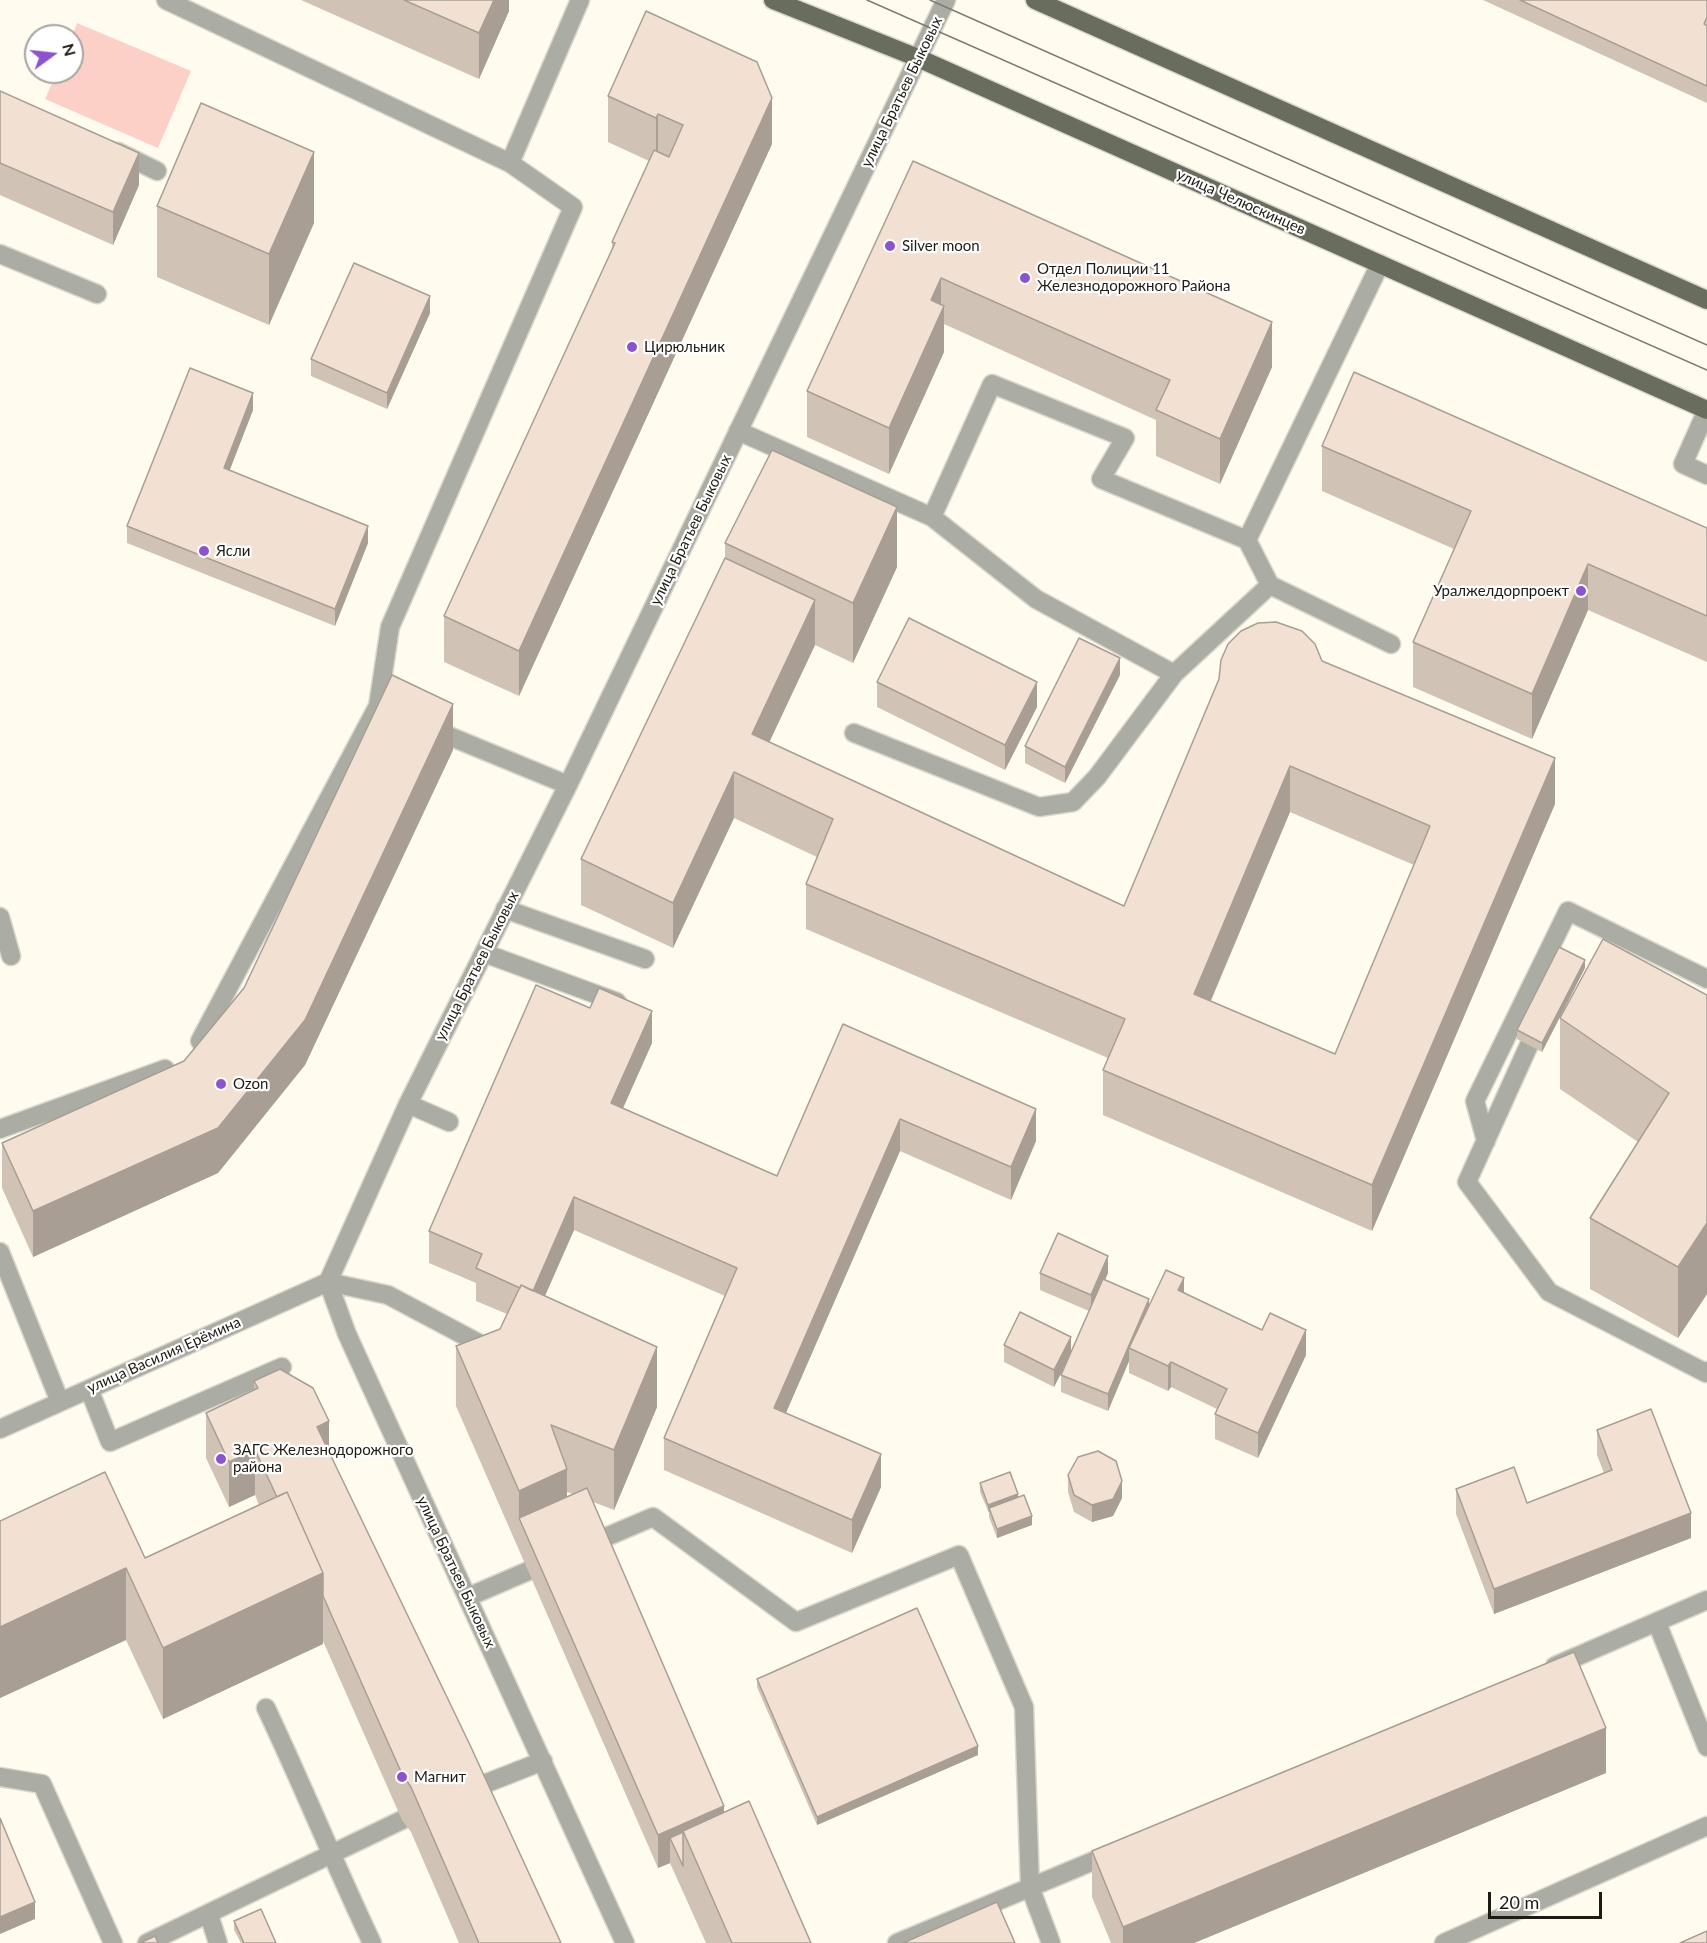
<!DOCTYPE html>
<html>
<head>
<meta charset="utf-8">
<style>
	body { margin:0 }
	#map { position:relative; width:1707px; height:1943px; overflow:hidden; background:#fffbef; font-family:Lato,sans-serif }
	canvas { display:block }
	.north { position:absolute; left:24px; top:24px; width:60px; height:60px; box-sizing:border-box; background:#fff; border:2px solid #a5a4a1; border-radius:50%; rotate:75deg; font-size:16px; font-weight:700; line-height:24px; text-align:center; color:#1e1b14 }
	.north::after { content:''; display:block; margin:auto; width:21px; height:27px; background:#8c53ca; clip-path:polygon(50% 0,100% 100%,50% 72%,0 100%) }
	.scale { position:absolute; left:1488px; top:1892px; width:114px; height:27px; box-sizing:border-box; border:3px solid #1e1b14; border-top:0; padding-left:8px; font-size:18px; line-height:21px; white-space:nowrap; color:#1e1b14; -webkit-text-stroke:4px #fff; paint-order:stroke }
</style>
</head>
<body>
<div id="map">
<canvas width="1707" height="1943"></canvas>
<div class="north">N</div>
<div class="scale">20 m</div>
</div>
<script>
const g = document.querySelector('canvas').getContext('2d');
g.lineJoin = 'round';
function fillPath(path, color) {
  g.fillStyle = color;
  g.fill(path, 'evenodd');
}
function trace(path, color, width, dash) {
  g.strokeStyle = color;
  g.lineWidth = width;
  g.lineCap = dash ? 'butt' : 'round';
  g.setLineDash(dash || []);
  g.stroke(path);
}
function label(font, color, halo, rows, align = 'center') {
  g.font = font + ' Lato,sans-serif';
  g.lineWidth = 4.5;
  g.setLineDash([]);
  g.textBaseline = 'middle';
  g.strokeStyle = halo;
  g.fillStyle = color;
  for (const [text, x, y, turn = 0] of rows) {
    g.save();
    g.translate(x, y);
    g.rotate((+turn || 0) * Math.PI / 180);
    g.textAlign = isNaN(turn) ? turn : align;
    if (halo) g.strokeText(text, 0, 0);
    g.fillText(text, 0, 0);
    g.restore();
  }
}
fillPath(new Path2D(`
	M77,23L191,71L158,148L45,99L57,72H72V36Z`), '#fcd0c7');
const minor = new Path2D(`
	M166,0L510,163
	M118,152L157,171
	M0,254L97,294
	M1707,410L1683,464L1707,475
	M738,431L932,517L1036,599L1174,674
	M932,517L992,384L1125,438L1101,479L1247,540L1380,264
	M1247,540L1270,585
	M432,729L568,785
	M854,733L1039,807L1073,802L1097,777L1174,674L1270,585L1391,644
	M505,909L645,959
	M0,917L11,956
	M484,953L617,1002
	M200,1041L378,706L390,627L573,207L510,163L580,0
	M1529,1045L1467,1182L1549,1292L1706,1373L1707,1371
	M408,1104L449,1122
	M0,1129L165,1069
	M1486,1141L1475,1101L1568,911L1707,979
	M0,1252L60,1402
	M328,1282L388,1295L484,1346
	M89,1389L110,1442L282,1367
	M0,1429L328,1282
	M585,1546L653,1517L796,1622L959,1555L1024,1707L1030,1887L1051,1943
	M468,1597L549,1562
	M1657,1623L1707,1747
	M1555,1666L1707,1600
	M266,1708C303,1786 335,1865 372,1943
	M0,1777L42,1784L113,1943
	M469,1790L543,1761
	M209,1915L218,1943
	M147,1943L402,1820
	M625,1943L347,1334L328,1282L408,1104L568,785L946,0
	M897,1943L1115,1852
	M1444,1943L1707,1826`);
const major = new Path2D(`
	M773,0L918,58L1707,410
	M1035,0L1707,300`);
trace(minor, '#dbd7cc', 21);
trace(major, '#dbd7cc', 21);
trace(minor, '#abada4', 18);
trace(major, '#696d5e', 18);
trace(new Path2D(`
	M867,0L1707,370
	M930,0L1707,345`), '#7c796f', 1.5);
fillPath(new Path2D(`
	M301,0H509V11L479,79Z
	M1483,0H1707V103Z
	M0,91L139,185L113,245L0,195Z
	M608,96L772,144L519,696L444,662V616L612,249V242L649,161L608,142Z
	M913,161L1272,367L1220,484L1156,456V420L944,324V352L889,474L807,437V391Z
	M157,206L314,223L269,325L157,277Z
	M430,313L387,409L311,376V359Z
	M253,410L229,471L368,543L335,626L127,543V526Z
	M1322,446L1707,528V662L1588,610L1532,739L1413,687V642L1454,549L1322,491Z
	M725,543L897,567L853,663L815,645L769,742L1124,906L1322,661L1555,804L1372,1231L1103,1115V1070L1108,1058L806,929V884L817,857L734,818L673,948L581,905V859L725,558ZM1290,812L1414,865L1335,1054L1211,1001Z
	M1120,675L1065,783L1025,763V746Z
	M877,682L1037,707L1005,770L877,707Z
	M453,750L305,1065L218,1173L33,1257L2,1188V1143L184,1061Z
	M1585,968L1542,1052L1517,1039V1030Z
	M1707,995V1294L1678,1338L1590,1289V1218L1638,1142L1560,1089V1018Z
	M843,1024L1036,1141L1011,1200L900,1151L786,1413L881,1487L852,1553L664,1470V1438L725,1296L574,1230L545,1296L657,1407L614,1510L593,1502L724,1812L811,1943H706L670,1863L658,1868L456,1406V1346L500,1329L507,1314L476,1301V1283L429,1263V1231L652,1043L623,1108L777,1176ZM567,1492L573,1494L567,1497Z
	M1040,1273H1108L1105,1280L1149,1307L1184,1293L1306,1355L1258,1458L1215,1439V1414L1217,1409L1171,1387L1168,1391L1129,1373V1361L1108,1411L1061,1392V1375L1068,1359L1054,1387L1004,1362V1345L1071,1354L1089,1311L1040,1290Z
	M254,1381L329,1452L561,1943H459L411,1832L402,1820L323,1641V1644L163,1719L126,1640L0,1698V1521L145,1558L259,1505L255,1495L229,1507L206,1458V1413L254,1389Z
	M1597,1430L1691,1538L1494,1614L1456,1514V1489L1527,1503L1604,1473L1597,1455Z
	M1068,1475L1122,1498L1113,1516L1092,1522L1074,1512L1068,1492Z
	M980,1483L1018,1497L1032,1525L997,1538L989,1517V1513L980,1492Z
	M757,1679L978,1755L817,1825L757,1687Z
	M1606,1773L1194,1943H1111L1092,1897V1851Z
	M234,1921L276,1943H241L234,1930Z`), '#d0c2b5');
fillPath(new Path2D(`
	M494,0H509V11L479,79V33Z
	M772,98V144L519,696V651Z
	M658,114V159L656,164V118Z
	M314,152V223L269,325V254Z
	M139,153V185L113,245V212Z
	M941,278V311L944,306V352L889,474V428L931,300Z
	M430,296V313L387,409V393Z
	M1272,322V367L1220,484V439Z
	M253,393V410L224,485V468Z
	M897,507V567L853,663V603Z
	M368,526V543L335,626V609Z
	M1588,564V610L1532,739V694Z
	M815,600V645L752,779V734Z
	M1120,658V675L1065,783V767Z
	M1037,682V707L1005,770V745Z
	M453,704V750L305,1065L218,1173L33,1257V1211L218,1128Z
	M1555,758V804L1372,1231V1185Z
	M1290,766V812L1194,1040V994Z
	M734,772V818L673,948V903Z
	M1585,960V968L1542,1052V1043Z
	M652,1011V1043L611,1135V1103Z
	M1036,1109V1141L1011,1200V1167Z
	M900,1119V1151L774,1440V1408Z
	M574,1197V1230L532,1325V1293Z
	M1707,1223V1294L1678,1338V1267Z
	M1108,1256V1273L1091,1312V1295Z
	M1184,1278V1303L1178,1290Z
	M1149,1299V1316L1129,1348V1361L1108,1411V1394Z
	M1306,1330V1355L1258,1458V1433Z
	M1071,1337V1354L1054,1387V1370Z
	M657,1347V1407L614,1510V1450Z
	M1171,1362V1387L1168,1391V1366Z
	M329,1421V1467L317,1427Z
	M255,1450V1495L229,1507V1462Z
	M881,1454V1487L852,1553V1520Z
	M567,1469V1529L519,1518V1491Z
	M1122,1481V1498L1113,1516L1092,1522V1505Z
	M1018,1494V1502L989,1508L988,1513V1505Z
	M1691,1513V1538L1494,1614V1589Z
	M1032,1516V1525L997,1538V1529Z
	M126,1568V1640L0,1698V1627Z
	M323,1573V1644L163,1719V1648Z
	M1606,1728V1773L1194,1943H1123V1927Z
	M978,1746V1755L817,1825V1817Z
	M724,1806V1839L683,1831V1857L670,1838V1863L658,1868V1835Z
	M35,1902V1919L0,1934V1917Z`), '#a99e94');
const building = new Path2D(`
	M404,0H494L479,33Z
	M1520,0H1707V17L1704,24L1707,26V86Z
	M646,11L757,62L772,98L519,651L444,616L615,243L612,242L654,150L669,157L683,125L658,114L656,118L608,96Z
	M0,91L139,153L113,212L0,163Z
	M201,103L314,152L269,254L157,206Z
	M913,161L1272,322L1220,439L1156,410L1170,380L941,278L931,300L944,306L889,428L807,391Z
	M354,263L430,296L387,393L311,359Z
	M190,368L253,393L224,468L368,526L335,609L127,526Z
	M1354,372L1707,528V616L1588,564L1532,694L1413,642L1471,511L1322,446Z
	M772,450L897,507L853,603L725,543Z
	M725,558L815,600L752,734L1124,906L1219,679L1221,660L1228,644L1241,631L1258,623L1276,622L1302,631L1315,644L1322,661L1555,758L1372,1185L1103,1070L1125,1019L806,884L833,819L734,772L673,903L581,859ZM1290,766L1430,826L1335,1054L1194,994Z
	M909,618L1037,682L1005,745L877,682Z
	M1079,638L1120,658L1065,767L1025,746Z
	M392,675L453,704L305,1020L218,1128L33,1211L2,1143L184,1061L244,988Z
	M1603,939L1707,995V1223L1678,1267L1590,1218L1669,1093L1560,1018Z
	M1559,947L1585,960L1542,1043L1517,1030Z
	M536,985L590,1008L599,988L652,1011L611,1103L777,1176L843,1024L1036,1109L1011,1167L900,1119L774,1408L881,1454L852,1520L664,1438L737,1268L574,1197L533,1291L521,1285L520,1288L476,1268L482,1254L429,1231Z
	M1058,1233L1108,1256L1091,1295L1040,1273Z
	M1166,1270L1184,1278L1178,1290L1262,1330L1270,1313L1306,1330L1258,1433L1215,1414L1227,1389L1171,1362L1168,1366L1129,1348Z
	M1103,1279L1149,1299L1108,1394L1061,1375Z
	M521,1285L657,1347L614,1450L551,1425L567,1469L519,1491L456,1346L500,1329Z
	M1020,1312L1071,1337L1054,1370L1004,1345Z
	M280,1369L313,1388L329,1421L317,1427L470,1745L561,1943H479L411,1787L402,1774L323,1596V1573L287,1492L277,1497L255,1450L229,1462L206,1413L258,1388L254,1381Z
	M1651,1409L1691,1513L1494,1589L1456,1489L1514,1467L1527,1503L1612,1470L1597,1430Z
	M1098,1451L1116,1461L1122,1481L1113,1499L1092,1505L1074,1495L1068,1475L1078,1457Z
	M105,1472L145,1558L287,1492L323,1573L163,1648L126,1568L0,1627V1521Z
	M1010,1472L1018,1494L988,1505L980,1483Z
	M587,1488L724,1806L658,1835L519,1518Z
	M1024,1495L1032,1516L997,1529L989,1508Z
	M917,1608L978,1746L817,1817L757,1679Z
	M1574,1652L1606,1728L1123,1927L1092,1851Z
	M749,1801L811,1943H732L683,1831Z
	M0,1818L35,1902L0,1917Z
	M683,1832V1866L670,1838Z
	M997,1902L1015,1943H903Z
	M261,1909L276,1943H244L234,1921Z
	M1707,1931V1943H1680Z
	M155,1936L158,1943H140Z`);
fillPath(building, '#f2e1d3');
trace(building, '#a99e94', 1.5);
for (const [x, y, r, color] of [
	[890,246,6,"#8c53ca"],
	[1025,278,6,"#8c53ca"],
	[632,347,6,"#8c53ca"],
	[204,551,6,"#8c53ca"],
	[1581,591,6,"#8c53ca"],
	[221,1084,6,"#8c53ca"],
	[221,1459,6,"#8c53ca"],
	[402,1777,6,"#8c53ca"]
]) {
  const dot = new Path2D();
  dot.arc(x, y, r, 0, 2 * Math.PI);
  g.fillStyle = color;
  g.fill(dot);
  trace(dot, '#fff', 2);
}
label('15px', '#1e1b14', '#fff', [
	["улица Братьев Быковых",902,92,-64],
	["улица Челюскинцев",1241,202,24],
	["улица Братьев Быковых",691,530,-64],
	["улица Братьев Быковых",477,966,-63],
	["улица Василия Ерёмина",164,1355,-24],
	["улица Братьев Быковых",456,1572,65]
]);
label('15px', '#1e1b14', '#fff', [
	["Silver moon",902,246],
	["Отдел Полиции 11",1037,269],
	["Железнодорожного Района",1037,286],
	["Цирюльник",644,347],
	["Ясли",216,551],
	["Уралжелдорпроект",1569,591,"right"],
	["Ozon",233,1084],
	["ЗАГС Железнодорожного",233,1450],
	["района",233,1467],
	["Магнит",414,1777]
], 'left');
</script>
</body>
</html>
